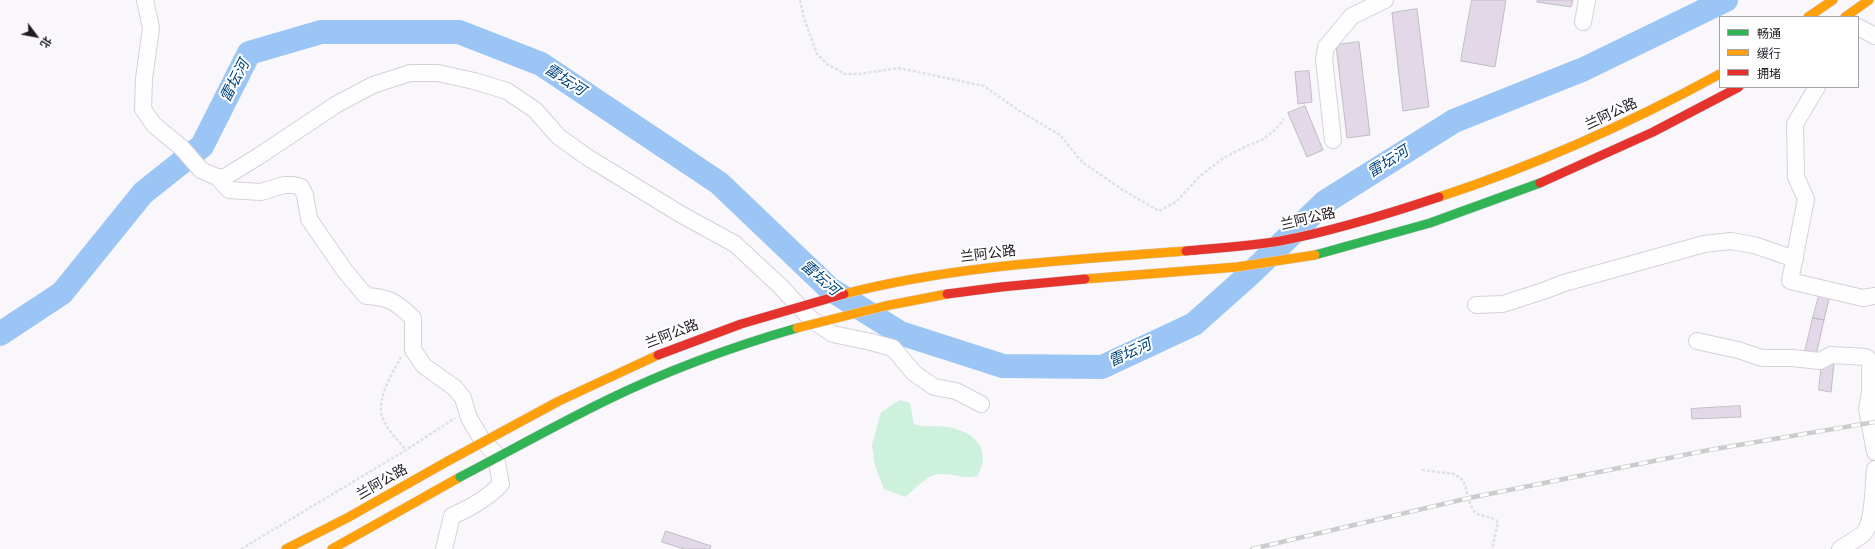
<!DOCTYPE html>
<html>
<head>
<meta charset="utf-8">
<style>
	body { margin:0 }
	#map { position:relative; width:1875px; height:549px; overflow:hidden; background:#f9f7fb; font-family:Quicksand,"Noto Sans SC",sans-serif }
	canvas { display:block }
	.legend { position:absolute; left:1719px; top:16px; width:140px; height:72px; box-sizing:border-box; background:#fff; border:1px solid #a6a3a7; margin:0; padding:5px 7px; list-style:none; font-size:12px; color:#201a23 }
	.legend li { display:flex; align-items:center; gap:8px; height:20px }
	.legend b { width:20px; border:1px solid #a6a3a7 }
	.north { position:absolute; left:16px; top:16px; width:40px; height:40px; -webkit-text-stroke:3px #fff; paint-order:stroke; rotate:122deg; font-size:11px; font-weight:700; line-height:16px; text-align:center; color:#201a23 }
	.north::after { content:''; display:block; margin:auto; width:14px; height:18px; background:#201a23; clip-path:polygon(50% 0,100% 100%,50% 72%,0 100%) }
</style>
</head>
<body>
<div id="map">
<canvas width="1875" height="549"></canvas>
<ul class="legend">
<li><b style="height:5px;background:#30b455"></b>畅通</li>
<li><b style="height:5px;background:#ff9f0a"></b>缓行</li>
<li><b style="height:5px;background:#e5322d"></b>拥堵</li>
</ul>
<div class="north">北</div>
</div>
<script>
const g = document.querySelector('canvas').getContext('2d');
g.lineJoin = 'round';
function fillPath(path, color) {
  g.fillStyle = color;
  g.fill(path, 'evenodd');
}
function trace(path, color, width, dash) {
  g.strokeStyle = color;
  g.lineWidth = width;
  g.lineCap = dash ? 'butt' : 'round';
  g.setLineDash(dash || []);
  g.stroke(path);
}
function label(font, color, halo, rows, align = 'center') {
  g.font = font + ' Quicksand,"Noto Sans SC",sans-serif';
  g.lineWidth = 4;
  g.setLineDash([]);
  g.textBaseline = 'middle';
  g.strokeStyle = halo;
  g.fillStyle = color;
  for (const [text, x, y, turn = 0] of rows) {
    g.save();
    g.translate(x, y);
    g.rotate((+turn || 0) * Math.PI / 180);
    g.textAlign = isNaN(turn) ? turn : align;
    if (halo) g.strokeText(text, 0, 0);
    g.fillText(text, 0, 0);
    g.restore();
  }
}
fillPath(new Path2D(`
	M900,400L910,403L914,424C926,428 936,425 948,427C975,432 993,450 977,476C962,479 956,474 942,474C929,473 915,489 905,497L884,489L875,466L872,445L881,412Z`), '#cef1de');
trace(new Path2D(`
	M0,334L62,293L143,193L202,146L249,53L321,32H459L541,64L719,183L830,289L900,333L1003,366L1102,367L1194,324L1250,274L1325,202L1454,121L1584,69L1726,0`), '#9bc5f5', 24);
const building = new Path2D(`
	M1472,0H1506L1495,67L1461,61Z
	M1538,0H1573L1571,7L1537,2Z
	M1417,9L1429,107L1403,111L1392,13Z
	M1359,42L1370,135L1347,138L1336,45Z
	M1309,71L1312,102L1298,104L1295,72Z
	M1305,106L1323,150L1307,157L1288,113Z
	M1820,292L1830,295L1824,320L1813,318Z
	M1813,318L1824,320L1816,355L1805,352Z
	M1822,362L1834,363L1831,392L1819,390Z
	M1740,406L1741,417L1692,419L1691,409Z
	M666,531L711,546L710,549H684L662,542Z`);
fillPath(building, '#e2d8e7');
trace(building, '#c0bcc3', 1);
const street = new Path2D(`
	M145,0L151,28L144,79L143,109L154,125L182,148L201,170L217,177H225L259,156L337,104L373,85L410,73H438L474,81L507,91L535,110L559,137L587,157L682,215L735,244L780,286L812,320L833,334L871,342L893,348L914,373L934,387L956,391L981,404
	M1583,22L1587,0
	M1858,27L1875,36
	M1817,87L1795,124L1796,177L1806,199L1790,281L1863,298L1875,296
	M1333,140L1324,59L1326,47L1352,16L1385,0
	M217,177L229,190L261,192L284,185H293L301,187L305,195L309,219L345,271L366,296C389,297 396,302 413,318V350L424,366L455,388L463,398L469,418L482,440L495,453L501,484C487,499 470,508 452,516L444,549
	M1476,305L1503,304L1546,290L1564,283L1704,244L1731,241L1754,245L1795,259
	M1697,341L1738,350L1762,358H1792L1820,361L1831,355L1866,357L1870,361V392
	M1875,388L1870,392L1867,409L1875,452
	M1840,549C1847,544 1859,538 1864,533C1874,522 1873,486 1875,469`);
const slow = new Path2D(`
	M1808,17L1833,0
	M1845,17L1869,0
	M286,549L347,518L448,461
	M332,549L460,477`);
trace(street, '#d6d1d8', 18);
trace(slow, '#d4d2d6', 10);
trace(new Path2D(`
	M800,0L804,18L817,54L827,64L845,74H859L899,68L984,86L1018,110L1060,135L1082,162L1123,190L1159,211L1176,202L1199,177L1222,159L1242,148L1262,140L1276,129L1284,119
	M401,357C393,372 379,394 381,412C383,426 398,440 406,450
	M1422,470L1454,474L1463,480C1467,488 1469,511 1478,514C1484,517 1489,516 1496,520L1498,523L1492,549
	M241,549L406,450L455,418`), '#e0e0e1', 2.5, [3, 2]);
trace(street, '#fefefe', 16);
trace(slow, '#ff9f0a', 9);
const rail = new Path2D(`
	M1252,549L1469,498L1709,450L1875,422`);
trace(rail, '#cdcccd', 4.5);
trace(rail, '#fff', 3, [9]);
const fastBridge = new Path2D(`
	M1315,255L1430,223L1540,183
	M460,477C508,452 556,425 605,401C666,371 731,347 797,328`);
const slowBridge = new Path2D(`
	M1439,197C1537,165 1630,123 1720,74
	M1085,279L1237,267L1315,255
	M844,294C956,265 1071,260 1186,251
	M797,328L885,306L947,294
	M448,461L559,401L658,355`);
const jamBridge = new Path2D(`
	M1540,183L1653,132L1739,87
	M1186,251C1218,248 1249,246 1280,241C1334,231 1388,214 1439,197
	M947,294L1001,287L1085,279
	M658,355L741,324L844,294`);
trace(fastBridge, '#d4d2d6', 10, []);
trace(slowBridge, '#d4d2d6', 10, []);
trace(jamBridge, '#d4d2d6', 10, []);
trace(fastBridge, '#30b455', 9);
trace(slowBridge, '#ff9f0a', 9);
trace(jamBridge, '#e5322d', 9);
label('14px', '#201a23', '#fff', [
	["兰阿公路",1611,114,-25],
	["兰阿公路",1308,219,-13],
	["兰阿公路",988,254,-7],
	["兰阿公路",672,334,-21],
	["兰阿公路",382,482,-30]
]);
label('italic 15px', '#00447e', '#fff', [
	["雷坛河",565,80,33],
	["雷坛河",235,81,-63],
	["雷坛河",1388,162,-32],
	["雷坛河",820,278,41],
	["雷坛河",1130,353,-25]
]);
</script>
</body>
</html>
